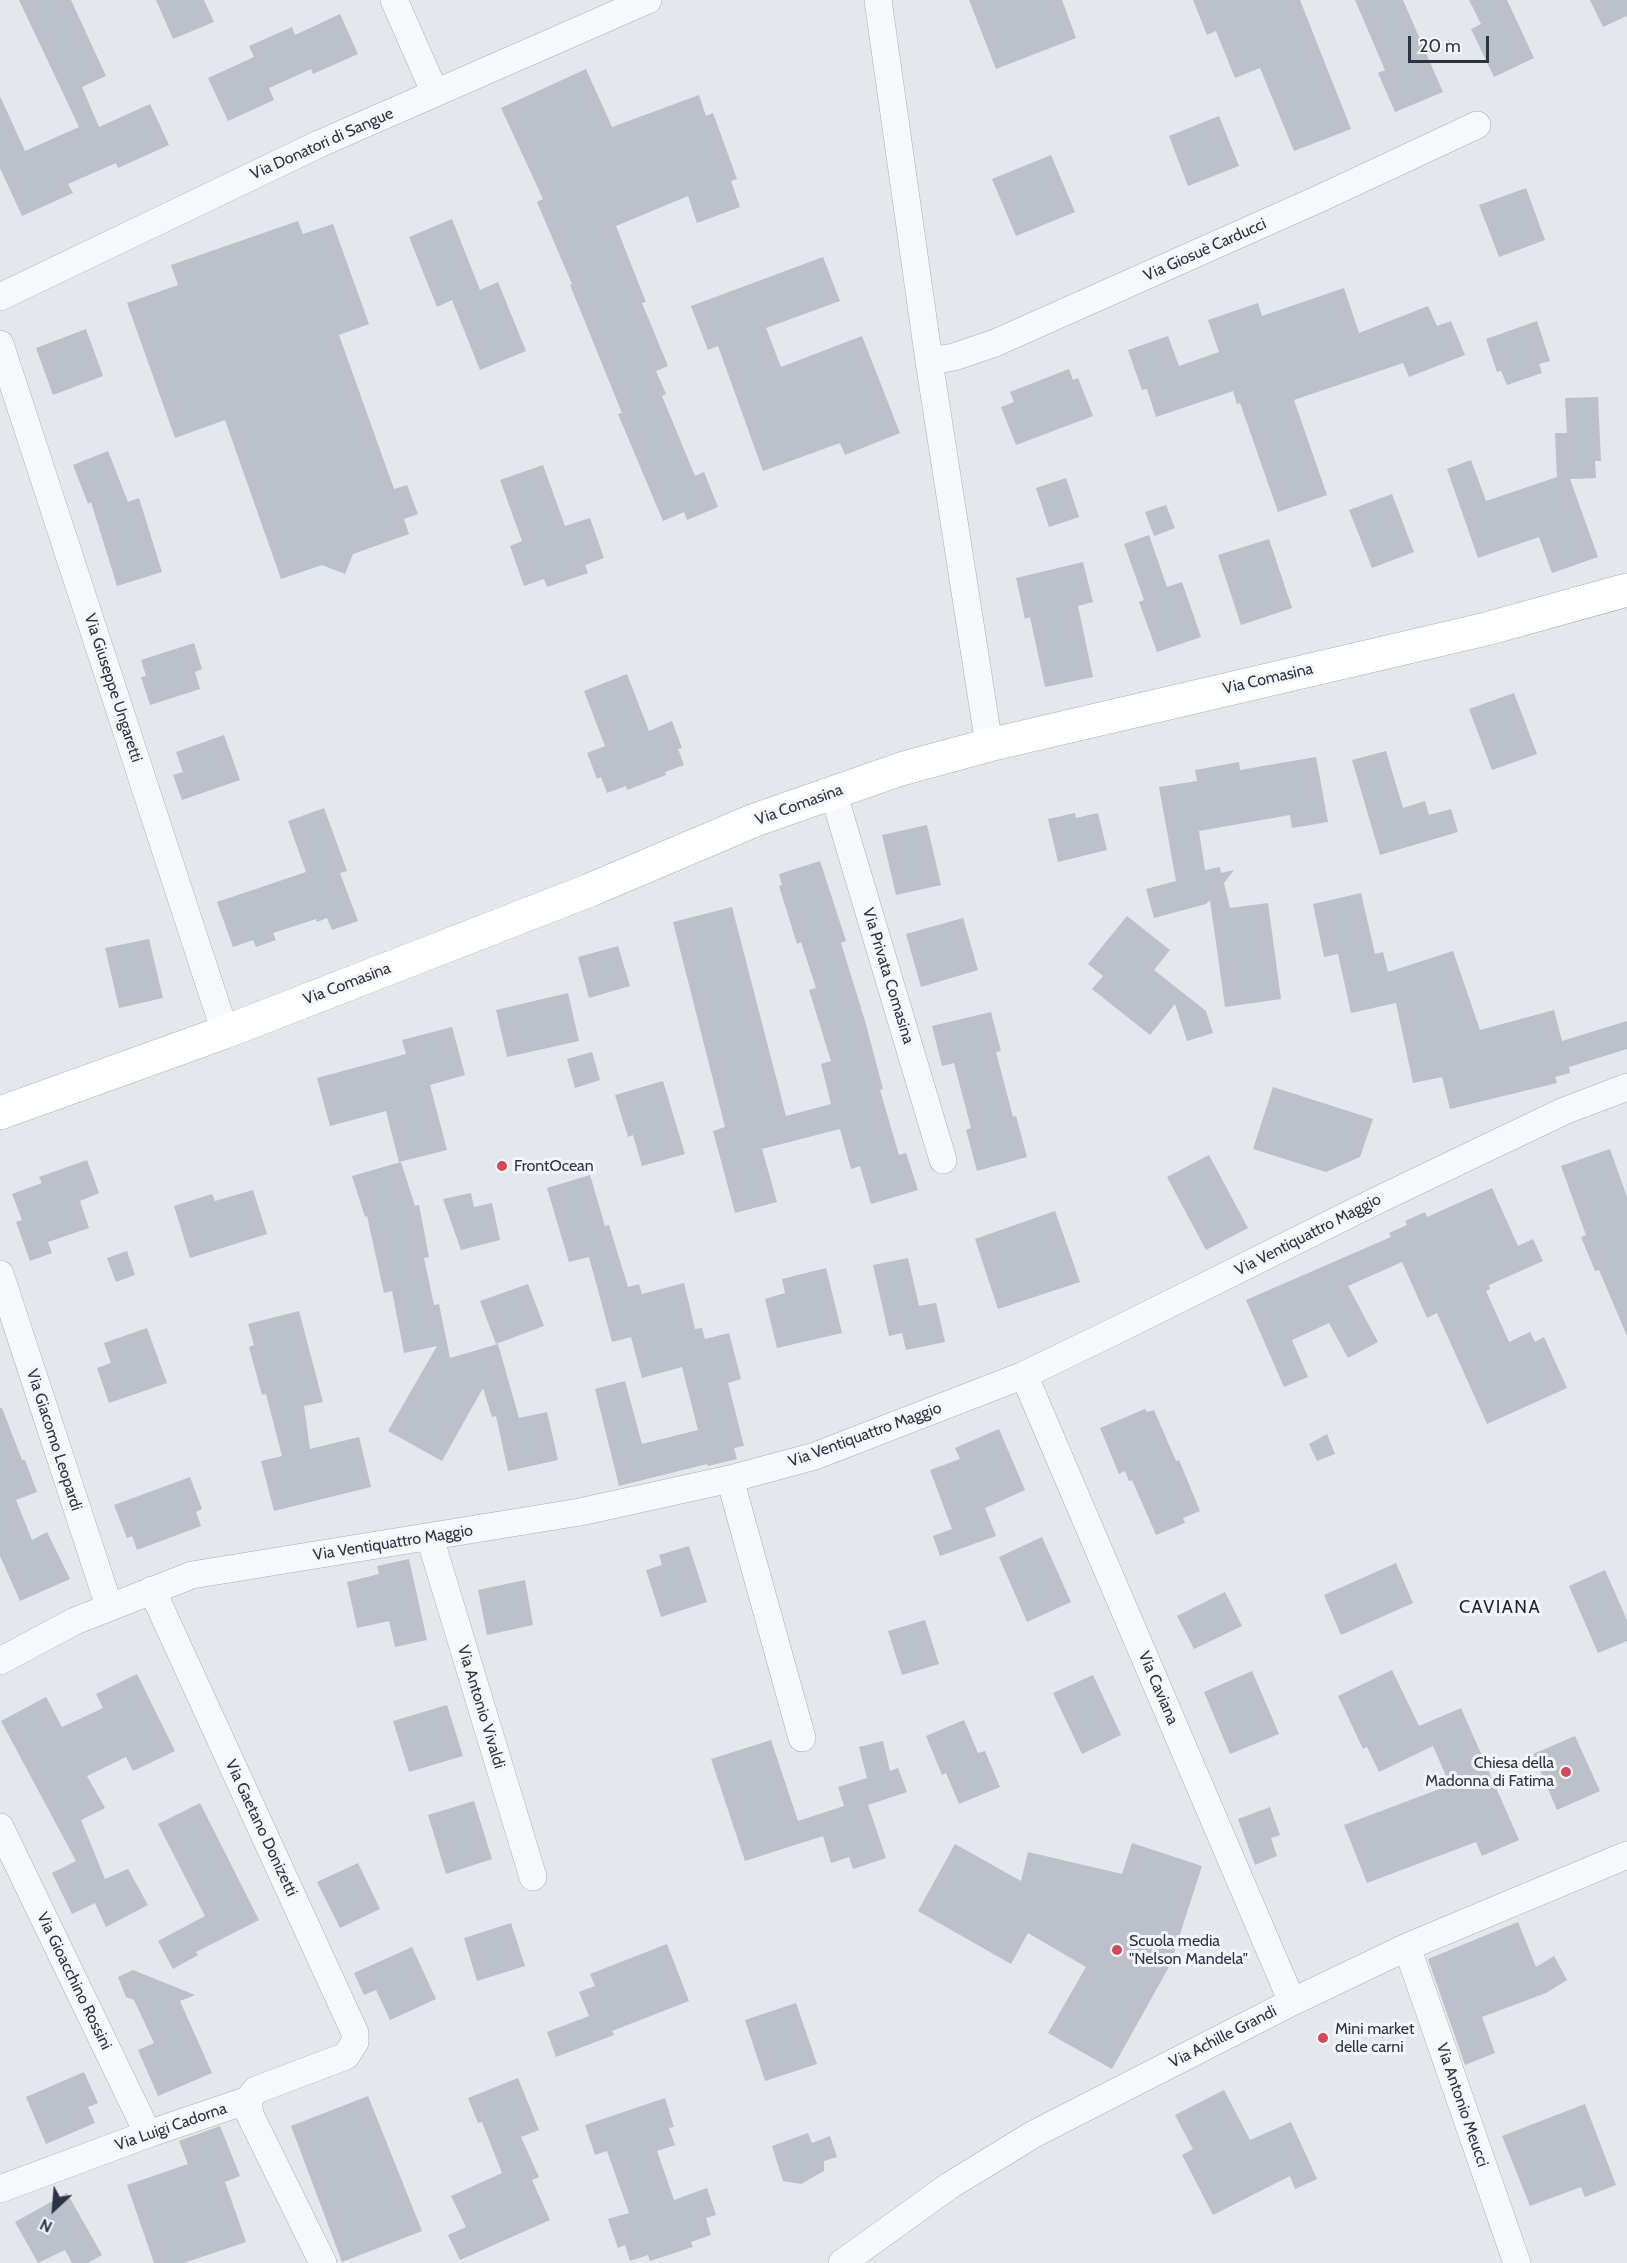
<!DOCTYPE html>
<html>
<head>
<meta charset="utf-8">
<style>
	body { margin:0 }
	#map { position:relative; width:1627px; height:2263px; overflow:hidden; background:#e4e7ec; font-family:Cabin,sans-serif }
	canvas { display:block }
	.north { position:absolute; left:24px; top:2179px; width:60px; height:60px; -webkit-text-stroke:4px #f4f6f9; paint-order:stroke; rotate:206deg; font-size:16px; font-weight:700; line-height:24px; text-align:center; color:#2b3445 }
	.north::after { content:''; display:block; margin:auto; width:21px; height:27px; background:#2b3445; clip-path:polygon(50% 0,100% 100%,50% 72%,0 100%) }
	.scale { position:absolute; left:1408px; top:36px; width:81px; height:27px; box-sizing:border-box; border:3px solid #2b3445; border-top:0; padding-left:8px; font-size:18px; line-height:21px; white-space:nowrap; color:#2b3445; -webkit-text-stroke:4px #f4f6f9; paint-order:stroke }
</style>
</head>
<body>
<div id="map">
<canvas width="1627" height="2263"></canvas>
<div class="north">N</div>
<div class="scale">20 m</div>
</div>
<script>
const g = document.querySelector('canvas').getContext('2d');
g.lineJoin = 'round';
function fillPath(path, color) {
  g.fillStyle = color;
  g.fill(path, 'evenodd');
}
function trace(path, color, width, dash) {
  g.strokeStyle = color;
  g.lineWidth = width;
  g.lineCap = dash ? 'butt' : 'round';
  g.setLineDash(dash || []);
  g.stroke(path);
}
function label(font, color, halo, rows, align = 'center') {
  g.font = font + ' Cabin,sans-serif';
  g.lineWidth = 6;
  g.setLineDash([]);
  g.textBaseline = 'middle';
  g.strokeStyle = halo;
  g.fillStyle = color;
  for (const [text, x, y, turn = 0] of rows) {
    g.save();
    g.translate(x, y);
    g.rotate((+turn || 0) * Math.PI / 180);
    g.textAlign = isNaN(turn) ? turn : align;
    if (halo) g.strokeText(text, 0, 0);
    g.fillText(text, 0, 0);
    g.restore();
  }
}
fillPath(new Path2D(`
	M19,0H71L106,76L82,87L99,127L150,104L169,145L118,168L116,163L68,184L73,193L22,216L0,168V96L25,151L79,127Z
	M156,0H204L214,22L173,39Z
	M969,0H1062L1076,38L996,69Z
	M1193,0H1300L1351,129L1294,151L1260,68L1235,78L1216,31L1207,35Z
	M1355,0H1403L1443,92L1395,112L1378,73L1385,70Z
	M1469,0H1507L1534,58L1494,77L1471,29L1481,24Z
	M1590,0H1627V16L1603,27Z
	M340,14L358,54L313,74L311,69L269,88L274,100L228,121L208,78L254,57L249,46L292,27L295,35Z
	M586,69L612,127L699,95L706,116L713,113L737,179L731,181L740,207L697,223L688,196L616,226L646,302L642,303L668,366L656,371L666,394L662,396L695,476L704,472L718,507L687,520L684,512L663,521L618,414L622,413L570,285L572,284L537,202L543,199L501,108Z
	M1219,116L1239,166L1188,186L1169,136Z
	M1051,155L1075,212L1016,236L992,179Z
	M1526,188L1545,240L1499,257L1479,205Z
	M452,219L480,290L498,282L526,351L480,370L452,300L437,307L409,237Z
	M298,221L303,234L333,224L369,324L339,335L394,489L407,485L418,514L404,519L409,534L353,554L345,574L322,565L281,579L225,420L175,438L127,303L178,285L171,265Z
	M823,257L840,301L766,328L781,367L862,336L900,433L845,455L840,443L763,471L718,346L708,350L691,306Z
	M1344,288L1359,333L1428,306L1437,326L1451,321L1465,355L1409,377L1403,363L1294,400L1327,495L1278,512L1240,403L1237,404L1233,391L1156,417L1147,389L1142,390L1128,350L1168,336L1179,366L1219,352L1208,320L1258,303L1262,316Z
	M1537,321L1550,361L1539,364L1542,373L1507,385L1501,371L1497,372L1486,339Z
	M86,329L103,376L53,395L36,348Z
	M1069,369L1073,380L1078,378L1093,416L1016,445L1001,407L1014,402L1010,392Z
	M1598,397L1601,461H1595L1596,478L1570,479L1598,557L1552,573L1539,537L1478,558L1447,469L1471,460L1486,501L1557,477L1555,433H1567L1565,398Z
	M108,451L128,502L139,498L162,572L117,586L91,502L88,504L73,465Z
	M543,465L565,526L590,518L604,558L585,565L588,573L547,587L544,579L524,586L510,546L522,541L500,480Z
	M1066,478L1079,517L1049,527L1036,488Z
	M1392,494L1414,552L1372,568L1349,510Z
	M1166,505L1175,528L1154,536L1145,512Z
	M1149,535L1167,587L1182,582L1201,637L1157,652L1139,602L1144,600L1124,544Z
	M1269,539L1292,608L1241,625L1218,555Z
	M1083,562L1093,602L1078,606L1093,677L1045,687L1030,617L1025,619L1016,578Z
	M194,643L202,669L195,672L200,689L150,705L141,677L146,676L141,660Z
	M627,674L649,731L672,721L682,748L678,749L684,765L665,772L666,775L627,790L626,786L607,793L601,777L597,779L587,753L605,746L584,691Z
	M1514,693L1537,754L1492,770L1469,709Z
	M224,735L240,780L182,800L173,775L183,772L176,752Z
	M1386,751L1403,808L1425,801L1429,815L1451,809L1458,832L1380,855L1352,760Z
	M1316,757L1328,822L1292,828L1290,815L1199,831L1205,870L1220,867L1221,873L1234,870L1224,883L1230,908L1268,903L1281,999L1225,1007L1210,900L1206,904L1154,918L1146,889L1176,881L1159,787L1197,781L1195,770L1239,762L1240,770Z
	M324,808L347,871L340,873L358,921L332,930L327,918L317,922L316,919L273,933L276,940L256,947L253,940L233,947L217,902L306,872L288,821Z
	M1075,813L1076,818L1098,813L1107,850L1058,862L1048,819Z
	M927,825L941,885L896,895L882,835Z
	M820,861L846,941L841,943L865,1021L883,1089L880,1090L899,1155L906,1153L918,1190L871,1204L860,1166L851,1169L840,1129L762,1149L777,1202L735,1213L713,1131L725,1127L673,922L732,907L786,1116L831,1104L821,1064L831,1061L809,990L816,988L801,942L797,944L779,886L782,885L779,874Z
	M1361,893L1375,954L1383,952L1388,972L1453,951L1480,1030L1554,1010L1562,1041L1627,1021V1049L1569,1067L1570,1073L1555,1077L1557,1083L1450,1109L1442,1077L1413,1083L1396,1003L1351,1013L1338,954L1324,957L1313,904Z
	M1127,916L1170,950L1154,970L1206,1011L1213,1033L1187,1041L1175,1004L1150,1035L1092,989L1103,976L1088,964Z
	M963,918L978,970L921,987L906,934Z
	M149,939L163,998L119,1008L105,948Z
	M618,946L630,986L589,998L578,957Z
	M568,993L579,1041L507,1057L496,1010Z
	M991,1012L1001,1051L996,1052L1013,1117L1016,1116L1027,1157L977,1171L966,1130L971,1128L954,1063L942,1066L932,1026Z
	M452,1027L465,1075L430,1085L447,1150L399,1162L386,1111L330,1126L317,1078L406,1054L402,1040Z
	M592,1052L600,1080L575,1088L567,1059Z
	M663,1081L685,1154L642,1166L633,1135L628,1137L615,1095Z
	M1273,1087L1373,1119L1360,1157L1326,1172L1253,1149Z
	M1610,1149L1627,1197V1336L1599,1270L1595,1271L1581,1237L1586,1235L1561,1166Z
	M1209,1155L1248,1228L1206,1250L1167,1177Z
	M87,1160L99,1193L80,1201L89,1228L48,1242L52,1253L30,1261L16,1222L22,1220L12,1194L42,1183L39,1177Z
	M401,1162L415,1206L419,1205L429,1257L424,1258L434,1305L439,1304L450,1358L498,1344L519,1418L547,1412L558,1460L508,1471L496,1416L492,1417L483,1388L442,1461L388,1431L437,1346L404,1353L392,1291L384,1293L367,1216L365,1217L352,1176Z
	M590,1175L605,1226L609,1225L628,1287L639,1284L642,1294L684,1283L695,1329L702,1328L705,1339L729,1333L741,1379L728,1383L744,1446L734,1448L737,1459L708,1466L707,1464L619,1486L595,1389L625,1381L642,1444L698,1430L682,1367L642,1378L631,1337L612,1342L589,1257L569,1262L547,1188Z
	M1492,1188L1518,1246L1533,1239L1543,1261L1489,1285L1490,1289L1486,1291L1509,1342L1530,1332L1535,1342L1544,1337L1567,1388L1487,1424L1437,1313L1427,1318L1402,1262L1348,1286L1378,1342L1348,1358L1329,1323L1292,1340L1308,1377L1284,1387L1246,1300L1391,1237L1389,1233L1407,1225L1405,1221L1425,1212L1427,1217Z
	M253,1190L267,1234L190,1258L174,1206L212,1194L215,1201Z
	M471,1193L474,1207L492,1203L500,1240L461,1250L443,1199Z
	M1055,1211L1080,1282L998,1309L975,1239Z
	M127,1251L135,1275L116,1282L107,1258Z
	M908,1258L919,1306L936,1303L945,1342L906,1350L902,1333L889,1336L873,1265Z
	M826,1268L842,1333L777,1348L765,1299L785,1293L782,1279Z
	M528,1284L544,1326L496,1344L480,1301Z
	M299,1311L323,1402L304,1406L310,1449L359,1437L371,1487L274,1511L261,1461L282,1456L266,1394L262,1395L249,1347L254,1345L248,1324Z
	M147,1328L167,1383L109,1403L97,1368L111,1363L104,1343Z
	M0,1408H2L22,1460H25L37,1492L16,1500L32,1540L47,1532L70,1579L20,1601L0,1556Z
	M1145,1409L1147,1412L1154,1410L1176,1461L1179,1460L1200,1511L1183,1518L1185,1523L1156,1535L1132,1480L1129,1481L1125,1471L1119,1474L1100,1428Z
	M999,1429L1025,1490L985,1508L996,1536L940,1556L933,1536L952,1529L930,1470L960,1459L955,1448Z
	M1327,1434L1335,1454L1317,1461L1309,1444Z
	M190,1477L202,1509L196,1512L201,1526L137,1550L132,1536L127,1538L114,1505Z
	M1042,1537L1071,1602L1027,1622L999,1557Z
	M689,1546L707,1602L661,1617L646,1570L662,1565L659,1555Z
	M409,1559L427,1640L395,1647L389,1621L357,1628L347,1582L379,1574L377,1566Z
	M1396,1563L1413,1603L1341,1635L1324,1595Z
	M1605,1570L1627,1620V1641L1598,1653L1569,1586Z
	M525,1580L533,1625L487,1635L478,1590Z
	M1225,1592L1242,1626L1194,1649L1177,1616Z
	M925,1620L939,1664L902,1675L888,1631Z
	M1392,1670L1419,1726L1461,1708L1519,1840L1482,1856L1476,1842L1367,1883L1344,1825L1450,1785L1433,1746L1379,1772L1367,1747L1363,1749L1338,1696Z
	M1252,1671L1279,1734L1230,1754L1204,1692Z
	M137,1674L175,1751L133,1771L126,1757L87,1776L105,1808L81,1820L105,1879L128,1869L148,1905L106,1927L95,1903L72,1914L52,1873L76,1861L1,1721L46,1697L62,1727L103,1708L96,1694Z
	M1093,1675L1121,1735L1082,1754L1053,1693Z
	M447,1705L463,1756L409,1772L393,1721Z
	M964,1720L978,1753L985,1751L1000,1787L959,1804L946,1773L942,1775L926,1736Z
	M1575,1736L1600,1791L1557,1810L1533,1754Z
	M771,1740L798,1821L844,1806L838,1787L867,1778L859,1747L883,1741L890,1771L898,1768L907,1792L868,1805L886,1858L853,1869L849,1857L831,1863L823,1836L745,1861L711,1759Z
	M474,1801L492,1859L446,1874L428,1815Z
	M200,1803L259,1920L196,1952L198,1955L173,1969L158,1941L205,1916L158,1824Z
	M1270,1807L1280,1835L1271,1838L1277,1856L1255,1865L1238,1819Z
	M1132,1843L1202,1866L1170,1965L1112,2069L1048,2033L1086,1967L1028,1933L1011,1964L918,1911L955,1844L1021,1881L1028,1852L1122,1874Z
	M358,1863L380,1909L340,1928L317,1882Z
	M1518,1922L1536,1967L1554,1956L1567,1980L1546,1993L1482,2017L1495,2053L1465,2065L1428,1959Z
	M511,1923L525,1966L477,1981L464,1938Z
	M667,1944L689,2001L612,2031L614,2035L556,2057L547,2032L589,2016L579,1992L595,1986L590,1974Z
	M412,1947L436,1999L390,2020L376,1990L364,1995L354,1973Z
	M133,1970L195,1995L180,2001L212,2073L158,2096L138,2050L154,2043L134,2000L126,1997L118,1977Z
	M796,2003L817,2064L765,2081L745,2020Z
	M84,2072L98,2103L88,2107L95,2123L46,2144L26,2097Z
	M518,2078L539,2130L521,2137L539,2177L532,2180L550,2220L460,2260L448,2235L466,2227L451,2196L502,2173L482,2122L478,2123L468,2098Z
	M1224,2090L1250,2140L1291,2122L1317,2179L1295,2189L1290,2176L1213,2215L1182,2155L1193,2149L1175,2115Z
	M368,2096L422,2231L342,2262L291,2126Z
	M665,2098L674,2127L669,2128L675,2145L657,2151L674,2200L707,2188L716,2215L706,2218L711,2235L691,2242L693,2247L650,2261L648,2255L630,2261L625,2245L618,2248L608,2219L629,2213L607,2151L595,2155L585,2125Z
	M1585,2104L1616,2185L1585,2197L1581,2187L1530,2206L1502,2136Z
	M220,2126L240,2176L225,2182L246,2242L184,2263H154L127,2185L188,2164L179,2141Z
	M808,2133L812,2143L830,2136L837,2157L824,2161V2171L801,2184L783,2181L772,2146Z
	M67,2193L102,2255L88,2263H72L65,2250L38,2263L15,2222Z`), '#bbc0ca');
const street = new Path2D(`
	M394,0L435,93
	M878,0L929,361L989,745
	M0,297L319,144L648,0
	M0,344L225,1032
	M929,361L954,357L995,343L1323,197L1477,125
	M833,792L943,1160
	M0,1274L109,1606
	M1024,1375L1292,2002
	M730,1479L802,1738
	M430,1538L533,1877
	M0,1661L75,1621L192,1575L580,1512L730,1479L815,1456L1024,1375L1121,1328L1380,1199L1564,1111L1627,1087
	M0,1827L148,2134
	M1407,1947L1517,2263
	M248,2100L250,2115L323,2263
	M0,2189L148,2134L248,2100L256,2090L346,2056L355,2042V2033L152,1590
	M842,2263L949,2186L1034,2134L1292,2002L1407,1947L1627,1855`);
const secondary = new Path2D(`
	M0,1113L225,1032L590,890L755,820L901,769L989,745L1486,629L1627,590`);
trace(street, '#a9aeb7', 28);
trace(secondary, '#a9aeb7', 34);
trace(street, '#f7f8fa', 27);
trace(secondary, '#fff', 33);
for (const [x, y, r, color] of [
	[502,1166,6,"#d1495b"],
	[1566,1772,6,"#d1495b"],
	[1117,1950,6,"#d1495b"],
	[1323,2038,6,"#d1495b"]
]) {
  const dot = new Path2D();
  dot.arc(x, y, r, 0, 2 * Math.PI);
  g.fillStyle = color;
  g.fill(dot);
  trace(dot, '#f4f6f9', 2);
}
label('16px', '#2b3445', '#f4f6f9', [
	["Via Donatori di Sangue",322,144,-24],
	["Via Giosuè Carducci",1205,250,-24],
	["Via Comasina",1268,679,-13],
	["Via Giuseppe Ungaretti",113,688,72],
	["Via Comasina",799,805,-20],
	["Via Privata Comasina",888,976,73],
	["Via Comasina",347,984,-21],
	["Via Ventiquattro Maggio",1308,1235,-27],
	["Via Ventiquattro Maggio",865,1435,-20],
	["Via Giacomo Leopardi",54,1440,72],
	["Via Ventiquattro Maggio",393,1543,-9],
	["Via Caviana",1158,1688,67],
	["Via Antonio Vivaldi",481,1707,73],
	["Via Gaetano Donizetti",261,1828,65],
	["Via Gioacchino Rossini",74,1981,64],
	["Via Achille Grandi",1223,2037,-27],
	["Via Antonio Meucci",1462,2105,71],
	["Via Luigi Cadorna",171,2127,-19]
]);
label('16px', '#2b3445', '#f4f6f9', [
	["FrontOcean",514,1166],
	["Chiesa della",1554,1763,"right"],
	["Madonna di Fatima",1554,1781,"right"],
	["Scuola media",1129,1941],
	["\"Nelson Mandela\"",1129,1959],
	["Mini market",1335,2029],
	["delle carni",1335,2047]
], 'left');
g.letterSpacing = '1.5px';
label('18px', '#1d2536', '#f4f6f9', [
	["CAVIANA",1500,1608]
]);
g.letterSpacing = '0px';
</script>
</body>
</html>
